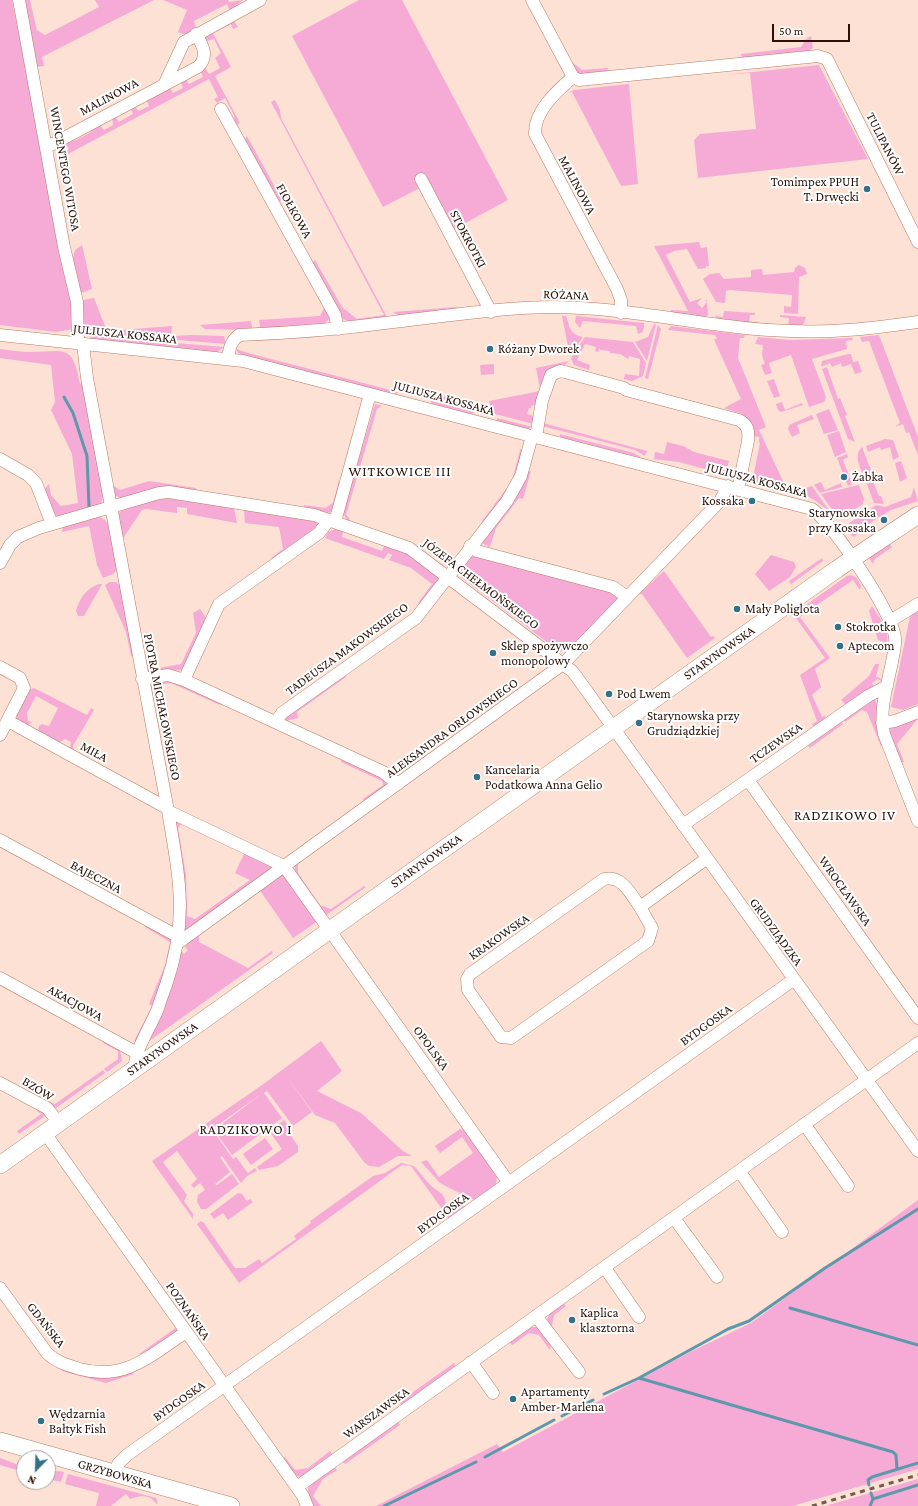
<!DOCTYPE html>
<html>
<head>
<meta charset="utf-8">
<style>
	body { margin:0 }
	#map { position:relative; width:918px; height:1506px; overflow:hidden; background:#fde1d5; font-family:"Crimson Pro",serif }
	canvas { display:block }
	.north { position:absolute; left:16px; top:1450px; width:40px; height:40px; box-sizing:border-box; background:#fff; border:1px solid #aaa09c; border-radius:50%; rotate:203deg; font-size:11px; font-weight:700; line-height:16px; text-align:center; color:#2a1208 }
	.north::after { content:''; display:block; margin:auto; width:14px; height:18px; background:#337187; clip-path:polygon(50% 0,100% 100%,50% 72%,0 100%) }
	.scale { position:absolute; left:772px; top:24px; width:78px; height:18px; box-sizing:border-box; border:2px solid #2a1208; border-top:0; padding-left:5px; font-size:12px; line-height:14px; white-space:nowrap; color:#2a1208; -webkit-text-stroke:3px #fff; paint-order:stroke }
</style>
</head>
<body>
<div id="map">
<canvas width="918" height="1506"></canvas>
<div class="north">N</div>
<div class="scale">50 m</div>
</div>
<script>
const g = document.querySelector('canvas').getContext('2d');
g.lineJoin = 'round';
function fillPath(path, color) {
  g.fillStyle = color;
  g.fill(path, 'evenodd');
}
function trace(path, color, width, dash) {
  g.strokeStyle = color;
  g.lineWidth = width;
  g.lineCap = dash ? 'butt' : 'round';
  g.setLineDash(dash || []);
  g.stroke(path);
}
function label(font, color, halo, rows, align = 'center') {
  g.font = font + ' "Crimson Pro",serif';
  g.lineWidth = 4;
  g.setLineDash([]);
  g.textBaseline = 'middle';
  g.strokeStyle = halo;
  g.fillStyle = color;
  for (const [text, x, y, turn = 0] of rows) {
    g.save();
    g.translate(x, y);
    g.rotate((+turn || 0) * Math.PI / 180);
    g.textAlign = isNaN(turn) ? turn : align;
    if (halo) g.strokeText(text, 0, 0);
    g.fillText(text, 0, 0);
    g.restore();
  }
}
fillPath(new Path2D(`
	M0,0H12L72,301L73,329L56,332L0,325Z
	M23,0H30L37,30L45,35L99,7L95,0H154L42,57L44,66L34,67Z
	M163,0H228L229,2L243,0L233,9H229L227,4L194,21L196,29L186,35L178,32L187,10Z
	M359,0H402L508,200L445,234L420,188L383,207L292,36Z
	M233,20L238,27L233,29L231,24L213,33L231,67L215,76L240,123L235,126L234,115L225,98L217,103L214,99L218,97L209,79L66,155L64,152L69,149L67,146L64,147L62,143L69,139L74,141L91,132L93,127L100,125L104,130L113,125L112,117H116L119,122L133,114L131,110L134,106L139,111L149,106L147,101L170,88L173,93L183,88L181,83L186,79L189,84L203,77L201,72L205,68L209,74L220,68L215,58L221,53L214,39L207,41L204,36Z
	M811,36L813,48L808,52L743,60L741,54L801,47L806,39Z
	M572,62L582,70L608,68L607,74L583,76L576,73Z
	M819,65L868,159L698,178L694,140L700,134L756,129L750,73L724,75Z
	M629,84L638,184L621,186L572,92L568,93L574,90Z
	M275,100L280,110L281,118L386,315L384,319L350,322L343,319L311,264L315,260L342,307L357,319L384,315L271,102Z
	M247,136L282,200L277,202L244,141Z
	M699,242L701,248L707,247L709,266H706V268L698,269L687,249L674,251L666,255L690,302L702,298L697,303L702,308L707,302L705,300H707L708,315L705,317L671,314V310L688,311L654,246Z
	M82,245L92,289L81,293L72,261L75,250Z
	M294,254L330,318L323,325L263,330L260,327L259,320L320,316L324,308Z
	M799,265L805,268L807,274L799,277L798,314L784,313V306L791,307L792,295L730,290L726,291L725,303L716,302L703,279L710,274L719,273L724,279L751,277V270L762,269L763,275L794,272L795,268Z
	M94,298L107,331L172,326L171,336L192,335L224,336L226,344L105,334L84,330L83,300Z
	M457,307V310L401,317L393,312Z
	M724,311L755,313V315H750L749,323L717,319L715,316L723,317Z
	M780,315L806,317L804,323L800,327H788L789,318L780,317Z
	M562,316H566C570,327 569,334 583,337L570,356Z
	M576,316L644,323C645,328 643,333 638,334L636,326L583,321L580,328L575,322Z
	M251,321L252,327L250,330L205,329L200,325Z
	M654,324H656L647,361L635,342L648,337Z
	M658,325L661,329L648,379L645,378Z
	M671,326L745,335L744,338H740L738,358L766,427L759,430L784,483L795,490L794,492L744,479L745,476L753,478L760,443L759,442V437L753,436L742,417V414L724,408L741,399L716,344L714,339H717L715,335L668,330Z
	M85,333L105,337L224,347L216,353L94,340Z
	M879,335L918,437V455L909,432L906,433L903,424L895,427L900,423L869,341L862,342L860,337Z
	M585,337L633,342L646,363L643,376L632,381L624,379L625,374L639,376L640,359L629,356L628,359L620,354L610,353V351L600,350V348L598,352L595,351L596,347L585,344L577,360L590,365L589,370L574,365L571,358Z
	M758,337L790,340L852,338L853,340L846,341L847,349L812,359L826,397L824,402L809,407L791,355L769,363L772,373L765,375L761,365L765,364L762,355L763,345L755,344Z
	M0,349C10,350 21,352 31,352C65,351 73,344 80,384L83,383L103,496L101,504L60,518L54,514L44,490L49,484L51,495L61,506L78,503L72,454L51,410L55,402L51,365L0,358Z
	M236,349L252,354L398,392L395,395L242,355L238,353Z
	M848,354H851L853,362L858,361L862,372L855,374L851,364L842,367L841,363L832,367L830,363L821,367L822,361Z
	M569,361L541,388H540L536,368Z
	M494,364V374L481,375L480,365Z
	M827,367L838,399L840,398L847,415L845,416L855,442L848,439L822,369Z
	M774,379L780,396L774,398L767,381Z
	M540,391L537,406L532,405L531,408H529L527,414L534,416V424L491,413L489,401Z
	M432,393L471,403L473,408L431,397Z
	M430,400L474,412L472,414L432,404Z
	M782,402L785,410L802,403L803,405L781,412L778,410L776,404Z
	M375,404L382,406L377,409L346,515L350,519L347,521L343,512Z
	M829,409L838,430L824,434L816,414Z
	M812,415L814,419L797,425L800,433L792,437L788,429L789,425Z
	M497,418L533,427L528,429L497,421Z
	M543,423L647,451L645,456L635,450L542,426Z
	M839,431L846,452L835,457L827,435Z
	M560,434L634,453L642,458L560,437Z
	M885,439L893,440L899,457L893,460L890,447L881,450L880,447L868,452L866,446Z
	M667,442L683,446L694,452L729,461L727,469L735,471L734,477L679,462L654,459L655,452L664,454Z
	M862,447L874,478L866,482C862,471 852,456 862,447Z
	M524,449C514,483 505,495 484,523L482,521L512,481L520,450Z
	M847,454L848,457L843,460L852,484L848,486L837,458Z
	M901,461L907,478L900,482L895,463Z
	M531,471L523,499L519,498L496,528L490,547L479,542L526,472Z
	M339,480V501L333,511L328,513L303,509L304,505L325,508L333,503Z
	M149,481L196,488V492L120,498L113,494L111,490L114,486L120,490Z
	M873,481L879,496H881L884,504L874,503L867,484Z
	M821,482L825,490L841,483L842,487L820,493L814,485Z
	M859,485L864,499L863,504L839,519L821,494Z
	M812,486L830,512L816,501L805,495L806,488Z
	M914,487L918,501L891,510L873,521L854,537L845,530L848,524L876,505L885,507L911,497Z
	M160,497L234,508L237,523L187,514V508L177,507V513L146,509L142,510L124,537L121,538L118,515L121,511Z
	M244,509L317,521L318,527L273,561L271,558L283,549L279,527L245,523Z
	M98,516L105,520L108,524L117,570L113,574L103,578L97,565L89,526L62,532L63,526Z
	M338,528L343,531L342,537L382,551L385,543L407,551L440,578L421,606L418,603L432,584L411,568L389,560L392,555L388,553L384,559L325,538L328,532Z
	M888,541L892,547L875,559L873,564L869,558Z
	M474,555L612,591L617,597V601L569,652L566,650L560,652L461,577V572L459,570L468,557Z
	M771,555L794,562L796,567L790,577L769,591L755,574Z
	M822,558L823,561L791,584L789,581Z
	M664,571L711,637L713,636L715,638L687,658L642,594H639Z
	M851,575L857,578L861,586L860,590L853,580L800,617L830,658L815,669L821,687L812,695L822,717L826,715L822,725L814,728L812,724L817,721L800,675L825,658L793,614L847,576Z
	M110,582H116L120,586L133,656H131L126,632L105,585Z
	M99,584H102L101,586L84,616H78L76,611C80,597 86,589 99,584Z
	M872,606C879,617 890,630 887,643L878,640L869,611Z
	M918,608V704L903,710L891,707L911,612Z
	M200,609L207,619L182,670L152,673L147,672L143,656H145L147,664L154,669L181,664L196,633L193,613Z
	M875,664H879L876,677L880,678L882,682L878,679L872,683L874,687L846,705L841,700L869,676Z
	M344,674L346,677L297,712L298,718L286,721V717Z
	M168,680L222,702L220,705L171,683L156,685L152,691L149,687L152,683Z
	M34,688L87,715L91,708L94,710L73,746L74,750L72,752L70,748L71,742L65,739L58,743L38,732L39,726L42,724L49,726L58,708L36,696L27,713L28,721L32,722L27,726L17,719L16,715L28,690Z
	M871,699L875,700L878,705L876,723L883,745L881,746L867,712L862,710L845,722L842,718Z
	M916,716L917,720L897,744L904,762H900L889,731L892,726Z
	M840,720L843,724L810,748L807,744Z
	M342,758L382,776L386,781V786L365,803L363,799L383,785L382,781L341,762Z
	M177,821L183,822L178,828L186,875L187,916L195,919L250,880L235,873L245,852L273,864V869L184,932L175,822Z
	M296,862L298,865V873L320,905L331,909L364,886L366,887L325,916L294,871Z
	M278,875H284L318,921L293,938L259,889Z
	M146,924L171,938L174,943L153,1008L136,1042L134,1041L152,1006L149,1004L165,965L170,942L145,927Z
	M203,928L205,931L199,935V942L248,968L272,951L273,953L145,1044L181,951L184,954L188,950L185,947Z
	M105,1041L120,1049L122,1061L107,1072L104,1069L118,1059V1051L103,1043Z
	M321,1041L342,1071L317,1091L361,1113L403,1151L412,1156H398L379,1167L369,1166L364,1162L335,1123L315,1115L287,1077L312,1112L293,1126L267,1091L264,1093L282,1118L232,1155L214,1130L264,1092L212,1129L233,1159L236,1157L248,1173L255,1168L257,1171L247,1176L241,1183L222,1156L220,1157L230,1172L215,1184L217,1185L232,1174L239,1184L206,1209H201L197,1202L198,1195L205,1190L200,1183L194,1188L191,1185L197,1179L177,1151L163,1162L187,1195L184,1201L193,1214V1219L152,1161L262,1085Z
	M103,1070L105,1073L56,1108L44,1100L55,1104Z
	M39,1109L45,1116L19,1134L17,1131L41,1114L37,1111Z
	M284,1120L292,1130L289,1133L298,1146V1152L278,1166L259,1170L257,1167L282,1149L269,1131Z
	M460,1129L468,1131L497,1177L495,1189L477,1200L471,1199L440,1183L421,1162L427,1160L439,1177L473,1153L462,1137L440,1153L435,1146Z
	M265,1138L273,1149L251,1165L243,1154Z
	M401,1163L414,1166L431,1186L442,1194L445,1199L446,1208L451,1215L461,1207L459,1203L467,1207L450,1220L411,1166L402,1165L239,1283L197,1224L201,1221L204,1223L235,1268H245L259,1259L262,1263L296,1239L294,1236L311,1223L310,1221L373,1176L385,1173Z
	M238,1193L242,1194L247,1201L250,1199L253,1202L228,1220L223,1213L214,1219L210,1214Z
	M918,1200V1469L793,1506H376L497,1444L503,1452L690,1352L751,1323Z
	M563,1303L566,1306L554,1315L552,1326L563,1341L560,1343L547,1320L549,1314Z
	M177,1327V1331L143,1355L139,1354Z
	M531,1327H537L551,1344L550,1350L539,1335L529,1333L512,1345L508,1341Z
	M454,1363L457,1368L402,1406L399,1402Z
	M62,1368L131,1372L134,1374L106,1383L62,1371Z
	M397,1420L400,1425L345,1464L341,1460Z
	M330,1451L333,1455L301,1477L294,1475L282,1459L285,1457L295,1470L308,1468Z
	M0,1458L24,1467V1472L0,1465Z
	M333,1465L337,1470L323,1479L313,1496L321,1506H313C313,1500 308,1496 308,1491C309,1479 325,1471 333,1465Z
	M59,1471L64,1472L61,1482L48,1479V1472Z
	M68,1474L156,1498L158,1503L157,1504C149,1494 141,1495 130,1499L126,1494L111,1506H96L99,1493L65,1484Z
	M918,1479V1506H825Z`), '#f6abd7');
trace(new Path2D(`
	M64,397L73,413L87,456L89,507
	M790,1308L918,1345
	M639,1378L728,1329L749,1321L825,1268L918,1209
	M604,1394L639,1378L893,1452L896,1455L897,1469
	M562,1416L593,1400
	M485,1457L554,1420
	M869,1485L868,1480L872,1477L918,1463
	M873,1499L918,1485
	M384,1506L476,1462
	M870,1506L873,1499L871,1493`), '#5e98ab', 3);
const street = new Path2D(`
	M19,0L64,247L77,302L78,343
	M532,0L573,77L579,80L818,56L827,59L918,242
	M573,77C557,91 534,111 535,134L617,289L621,300V313
	M164,85L184,42L260,0
	M221,109L335,315L338,329
	M47,147L198,67C209,56 203,46 196,34
	M421,179L491,312
	M0,335L243,361L812,509C832,522 894,615 895,638C896,646 893,655 892,662C887,686 879,710 884,734L918,821
	M83,344L87,378L168,811C179,877 189,919 166,985C163,993 160,1002 157,1011C148,1031 136,1048 134,1070
	M228,359C229,349 231,341 239,335C291,333 342,329 393,322C447,316 502,307 557,307C635,308 713,329 792,331C834,333 876,328 918,322
	M626,390L739,420C748,425 749,431 748,441L738,489
	M536,437L542,401L551,375L560,371L565,372L624,388
	M0,459L28,475L36,483L52,524
	M335,522L370,394
	M470,546L477,551L613,587L627,597
	M0,563L10,545L18,537L39,528L159,493L169,492L314,515L409,548L572,671L576,676L918,1151
	M890,621L918,604
	M0,667L20,678L24,688L0,735
	M142,679L168,675L184,680L383,772L398,784
	M184,680L219,604L319,533L329,520
	M8,721L167,808
	M276,722L282,713L416,618L507,501L521,476L532,436
	M882,723L895,721L918,712
	M748,780L918,1018
	M168,811L284,866L509,1183
	M683,825L868,696L887,686
	M0,840L179,937
	M640,907L652,928L648,941L511,1038L501,1037L468,990L467,979L470,974L604,879C622,875 631,894 640,907L706,859
	M178,943L563,664L720,501L728,486
	M0,978L137,1053
	M0,1083L47,1108L59,1123
	M805,1125L848,1186
	M45,1133L303,1496L307,1506
	M740,1172L782,1232
	M674,1218L717,1277
	M605,1268L639,1317
	M0,1288L47,1353C56,1362 67,1365 80,1369C125,1381 150,1356 186,1332
	M536,1316L579,1372
	M471,1362L493,1393
	M115,1474L118,1464L127,1455L793,980
	M297,1487L918,1043`);
const secondary = new Path2D(`
	M0,1165L837,569L918,515
	M0,1441L231,1506`);
trace(street, '#ba7b61', 13);
trace(secondary, '#ba7b61', 18);
trace(street, '#fff', 12);
trace(secondary, '#fff', 17);
trace(new Path2D(`
	M812,1506L918,1475`), '#745b50', 3, [5, 5]);
for (const [x, y, r, color] of [
	[867,189,4,"#337187"],
	[490,349,4,"#337187"],
	[844,477,4,"#337187"],
	[752,501,4,"#337187"],
	[884,520,4,"#337187"],
	[737,609,4,"#337187"],
	[838,627,4,"#337187"],
	[840,646,4,"#337187"],
	[493,653,4,"#337187"],
	[609,694,4,"#337187"],
	[639,723,4,"#337187"],
	[477,777,4,"#337187"],
	[572,1320,4,"#337187"],
	[513,1399,4,"#337187"],
	[41,1421,4,"#337187"]
]) {
  const dot = new Path2D();
  dot.arc(x, y, r, 0, 2 * Math.PI);
  g.fillStyle = color;
  g.fill(dot);
  trace(dot, '#fff', 1.5);
}
label('13px', '#2a1208', '#fff', [
	["MALINOWA",109,97,-28],
	["TULIPANÓW",885,144,63],
	["WINCENTEGO WITOSA",65,169,80],
	["MALINOWA",577,185,62],
	["FIOŁKOWA",294,211,61],
	["STOKROTKI",468,239,62],
	["RÓŻANA",566,295,2],
	["JULIUSZA KOSSAKA",125,334,6],
	["JULIUSZA KOSSAKA",444,398,15],
	["JULIUSZA KOSSAKA",757,480,15],
	["JÓZEFA CHEŁMOŃSKIEGO",481,584,37],
	["TADEUSZA MAKOWSKIEGO",347,649,-36],
	["STARYNOWSKA",719,653,-35],
	["PIOTRA MICHAŁOWSKIEGO",162,707,79],
	["ALEKSANDRA ORŁOWSKIEGO",452,728,-36],
	["TCZEWSKA",776,743,-35],
	["MIŁA",94,752,28],
	["STARYNOWSKA",426,861,-35],
	["BAJECZNA",96,877,28],
	["WROCŁAWSKA",845,891,55],
	["GRUDZIĄDZKA",776,932,54],
	["KRAKOWSKA",499,937,-35],
	["AKACJOWA",75,1003,29],
	["BYDGOSKA",706,1025,-36],
	["OPOLSKA",431,1048,54],
	["STARYNOWSKA",162,1049,-35],
	["BZÓW",38,1089,31],
	["BYDGOSKA",443,1213,-36],
	["POZNAŃSKA",188,1311,55],
	["GDAŃSKA",46,1325,52],
	["BYDGOSKA",179,1401,-35],
	["WARSZAWSKA",376,1413,-36],
	["GRZYBOWSKA",115,1474,16]
]);
label('13px', '#2a1208', '#fff', [
	["Tomimpex PPUH",859,182,"right"],
	["T. Drwęcki",859,197,"right"],
	["Różany Dworek",498,349],
	["Żabka",852,477],
	["Kossaka",744,501,"right"],
	["Starynowska",876,513,"right"],
	["przy Kossaka",876,528,"right"],
	["Mały Poliglota",745,609],
	["Stokrotka",846,627],
	["Sklep spożywczo",501,646],
	["monopolowy",501,661],
	["Aptecom",848,646],
	["Pod Lwem",617,694],
	["Starynowska przy",647,716],
	["Grudziądzkiej",647,731],
	["Kancelaria",485,770],
	["Podatkowa Anna Gelio",485,785],
	["Kaplica",580,1313],
	["klasztorna",580,1328],
	["Apartamenty",521,1392],
	["Amber-Marlena",521,1407],
	["Wędzarnia",49,1414],
	["Bałtyk Fish",49,1429]
], 'left');
g.letterSpacing = '1px';
label('14px', '#2a1208', '#fff', [
	["WITKOWICE III",400,472],
	["RADZIKOWO IV",845,816],
	["RADZIKOWO I",246,1130]
]);
g.letterSpacing = '0px';
</script>
</body>
</html>
